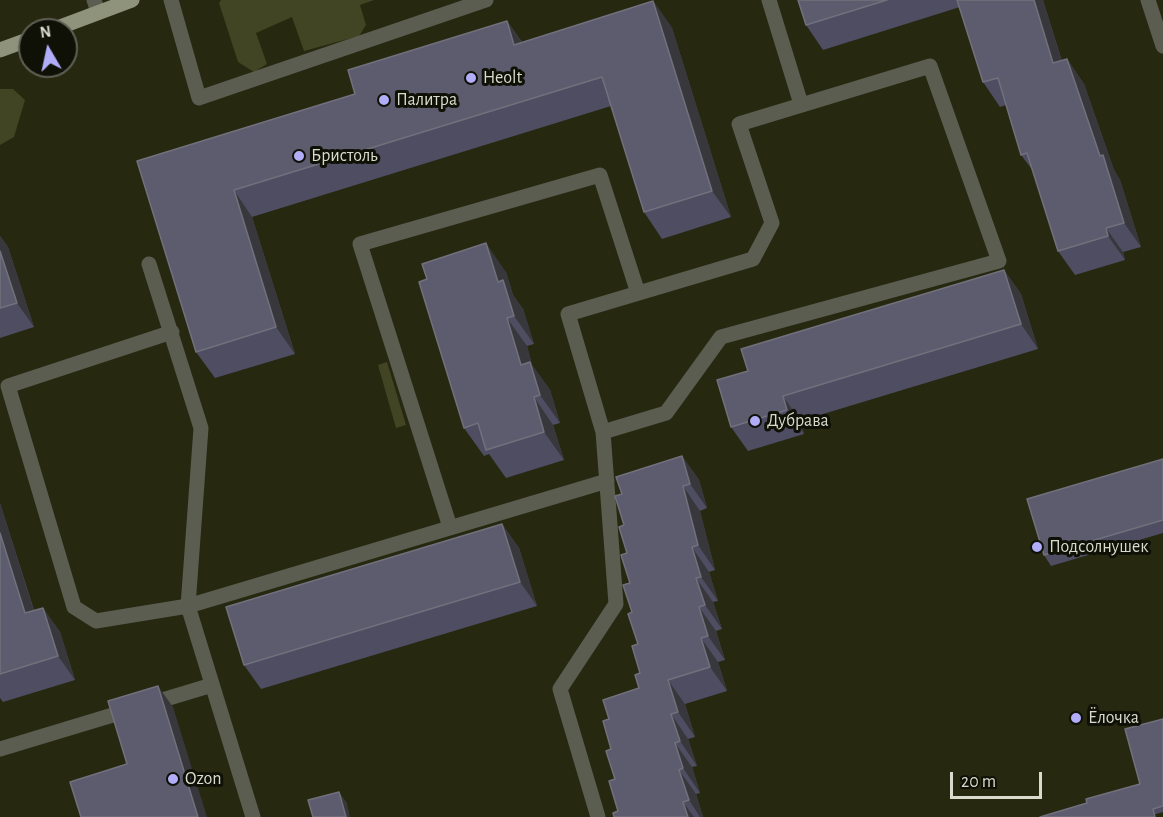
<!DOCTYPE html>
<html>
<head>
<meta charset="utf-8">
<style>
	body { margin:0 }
	#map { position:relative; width:1163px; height:817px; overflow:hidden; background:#262810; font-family:"Alegreya Sans",sans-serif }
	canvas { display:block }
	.north { position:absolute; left:18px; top:18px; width:60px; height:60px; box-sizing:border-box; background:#0f1006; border:2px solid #606156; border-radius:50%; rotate:351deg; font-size:16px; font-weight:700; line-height:24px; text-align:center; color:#d9dbcd }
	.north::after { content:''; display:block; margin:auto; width:21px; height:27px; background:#b2adf9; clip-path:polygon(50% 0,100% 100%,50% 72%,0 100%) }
	.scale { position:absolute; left:950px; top:772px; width:92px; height:27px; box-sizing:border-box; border:3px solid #d9dbcd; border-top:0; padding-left:8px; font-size:18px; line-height:21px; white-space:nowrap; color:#d9dbcd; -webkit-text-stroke:4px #0f1006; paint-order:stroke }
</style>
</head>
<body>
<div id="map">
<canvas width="1163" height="817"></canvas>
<div class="north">N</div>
<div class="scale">20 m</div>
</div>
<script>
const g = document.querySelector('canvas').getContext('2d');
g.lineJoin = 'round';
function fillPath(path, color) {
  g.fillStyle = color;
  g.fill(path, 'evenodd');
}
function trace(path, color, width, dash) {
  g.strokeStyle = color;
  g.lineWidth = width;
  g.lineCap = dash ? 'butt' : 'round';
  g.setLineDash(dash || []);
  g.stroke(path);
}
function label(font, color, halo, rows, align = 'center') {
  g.font = font + ' "Alegreya Sans",sans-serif';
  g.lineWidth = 6;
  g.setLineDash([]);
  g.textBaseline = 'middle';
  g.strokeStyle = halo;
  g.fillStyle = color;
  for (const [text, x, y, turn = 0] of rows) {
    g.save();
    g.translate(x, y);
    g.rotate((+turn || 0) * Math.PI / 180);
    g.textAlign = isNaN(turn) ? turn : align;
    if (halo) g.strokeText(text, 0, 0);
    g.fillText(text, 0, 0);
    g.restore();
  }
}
fillPath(new Path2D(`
	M221,0H374L360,5L366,25L359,36L304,51L292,17L256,33L267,64L254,72L238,62L219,3Z
	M0,89H13L25,100L14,137L0,145Z
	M387,362L406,425L396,428L378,365Z`), '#414523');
trace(new Path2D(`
	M94,0L98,12
	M171,0L199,98L486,0
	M769,0L801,104
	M1148,0L1163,46
	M930,66L999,261L721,337L666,413L603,432L568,314L753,259L772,223L739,124Z
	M149,264L201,428L188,606L253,817
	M172,332L8,386L74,607L96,621L188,606L607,481
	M450,527L360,244L600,175L638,293
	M0,749L212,685
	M598,817L560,689L616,604L603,432`), '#5b5d51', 15);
trace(new Path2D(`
	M52,30L132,0
	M0,50L30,39`), '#90937c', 15);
fillPath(new Path2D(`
	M798,0H1043L1062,61L1067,59L1084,84L1114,170L1120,180L1141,247L1123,252L1125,260L1075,275L1058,251L1034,172L1021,155L1006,105L1000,107L983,82L960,7L823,50L806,25Z
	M653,1L672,28L731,217L662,239L644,212L611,106L252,217L295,354L215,378L196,352L137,161L355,94L507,21L522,42Z
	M0,236L8,247L34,327L0,338Z
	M1004,270L1021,294L1038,349L800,421L804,434L748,451L731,427L748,371Z
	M506,272L513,295L523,309L534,344L527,346L532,365L550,390L560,423L553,425L564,460L506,478L489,454L484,456L464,428Z
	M682,456L699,480L707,508L700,511L715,570L709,572L718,601L713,602L722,629L716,631L725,660L718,662L727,691L685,704L695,737L688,739L697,766L692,767L700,793L696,794L703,817H614L618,811L611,749L609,719L639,688L640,673L638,644L632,612L622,494Z
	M1163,459V533L1051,566L1044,555Z
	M0,503L34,610L43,608L60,632L75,680L3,702L0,698Z
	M502,524L519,548L537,606L261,689L244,665Z
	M1163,719V812L1156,814L1087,803L1140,784Z`), '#4e4d62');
fillPath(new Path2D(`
	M1034,0H1043L1070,88L1053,63Z
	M653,1L672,28L731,217L712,191Z
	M507,21L525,47L514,45Z
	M1067,59L1084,84L1114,170L1120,180L1141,247L1124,223Z
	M234,190L252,217L295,354L276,327Z
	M1106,228L1123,252L1125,260L1108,236Z
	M0,236L8,247L34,327L17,303L0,251Z
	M486,243L506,272L513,295L523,309L534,344L514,316L498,282Z
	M1004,270L1021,294L1038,349L1021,324Z
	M507,318L527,346L532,365L550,390L560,423L540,395L521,365Z
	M783,396L800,421L804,434L787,410Z
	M534,397L553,425L564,460L544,432Z
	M682,456L699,480L707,508L690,484Z
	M683,486L700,511L715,570L698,545Z
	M0,503L42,637L25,613L0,533Z
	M502,524L519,548L537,606L520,582Z
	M692,547L709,572L718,601L701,577Z
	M696,578L713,602L722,629L705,605Z
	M699,607L716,631L725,660L708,636Z
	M43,608L60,632L75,680L58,656Z
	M701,638L718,662L727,691L710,667Z
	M668,680L685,704L695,737L678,712Z
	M158,686L173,707L207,817H198Z
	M671,714L688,739L697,766L680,741Z
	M675,743L692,767L700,793L683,768Z
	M679,770L696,794L703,817H700L689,800Z
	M339,792L347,803L350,817H346Z
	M683,802L694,817H688Z`), '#38383c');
const building = new Path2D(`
	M798,0H887L806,25Z
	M957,0H1034L1053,63L1067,59L1100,156L1103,155L1124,223L1106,228L1108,236L1058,251L1027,153L1021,155L998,78L983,82Z
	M653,1L712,191L644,212L602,77L234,190L276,327L196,352L137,161L355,94L348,70L507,21L514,45Z
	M486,243L498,282L503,280L514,316L507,318L521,365L530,362L540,395L534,397L544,432L486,450L478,423L464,428L419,282L427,279L422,264Z
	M0,251L17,303L0,308Z
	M1004,270L1021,324L783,396L787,410L731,427L717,380L748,371L741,349Z
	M682,456L690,484L683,486L698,545L692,547L701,577L696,578L705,605L699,607L708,636L701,638L710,667L668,680L678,712L671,714L680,741L675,743L683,768L679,770L689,800L683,802L688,817H614L613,813L618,811L609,781L615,779L606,751L611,749L603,721L609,719L603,700L639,688L635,675L640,673L632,646L638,644L628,614L632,612L623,585L630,583L621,555L627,553L619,527L624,525L615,496L622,494L616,477Z
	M1163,459V520L1044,555L1027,499Z
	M502,524L520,582L244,665L226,607Z
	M0,533L25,613L43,608L58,656L0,674Z
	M158,686L198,817H81L70,782L127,764L108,701Z
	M1163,719V806L1153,809L1155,817H1040L1087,803L1086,799L1140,784L1125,729Z
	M339,792L346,817H313L308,800Z`);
fillPath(building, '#5d5c6e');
trace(building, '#71707c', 1.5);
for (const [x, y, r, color] of [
	[471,78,6,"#b2adf9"],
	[384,100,6,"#b2adf9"],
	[299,156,6,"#b2adf9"],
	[755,421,6,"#b2adf9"],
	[1037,547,6,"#b2adf9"],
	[1076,718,6,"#b2adf9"],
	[173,779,6,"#b2adf9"]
]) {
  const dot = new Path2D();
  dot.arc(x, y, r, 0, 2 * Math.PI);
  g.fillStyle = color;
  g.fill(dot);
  trace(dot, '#0f1006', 2);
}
label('18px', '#d9dbcd', '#0f1006', [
	["Heolt",483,78],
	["Палитра",396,100],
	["Бристоль",311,156],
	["Дубрава",767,421],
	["Подсолнушек",1049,547],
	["Ёлочка",1088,718],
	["Ozon",185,779]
], 'left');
</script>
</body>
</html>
